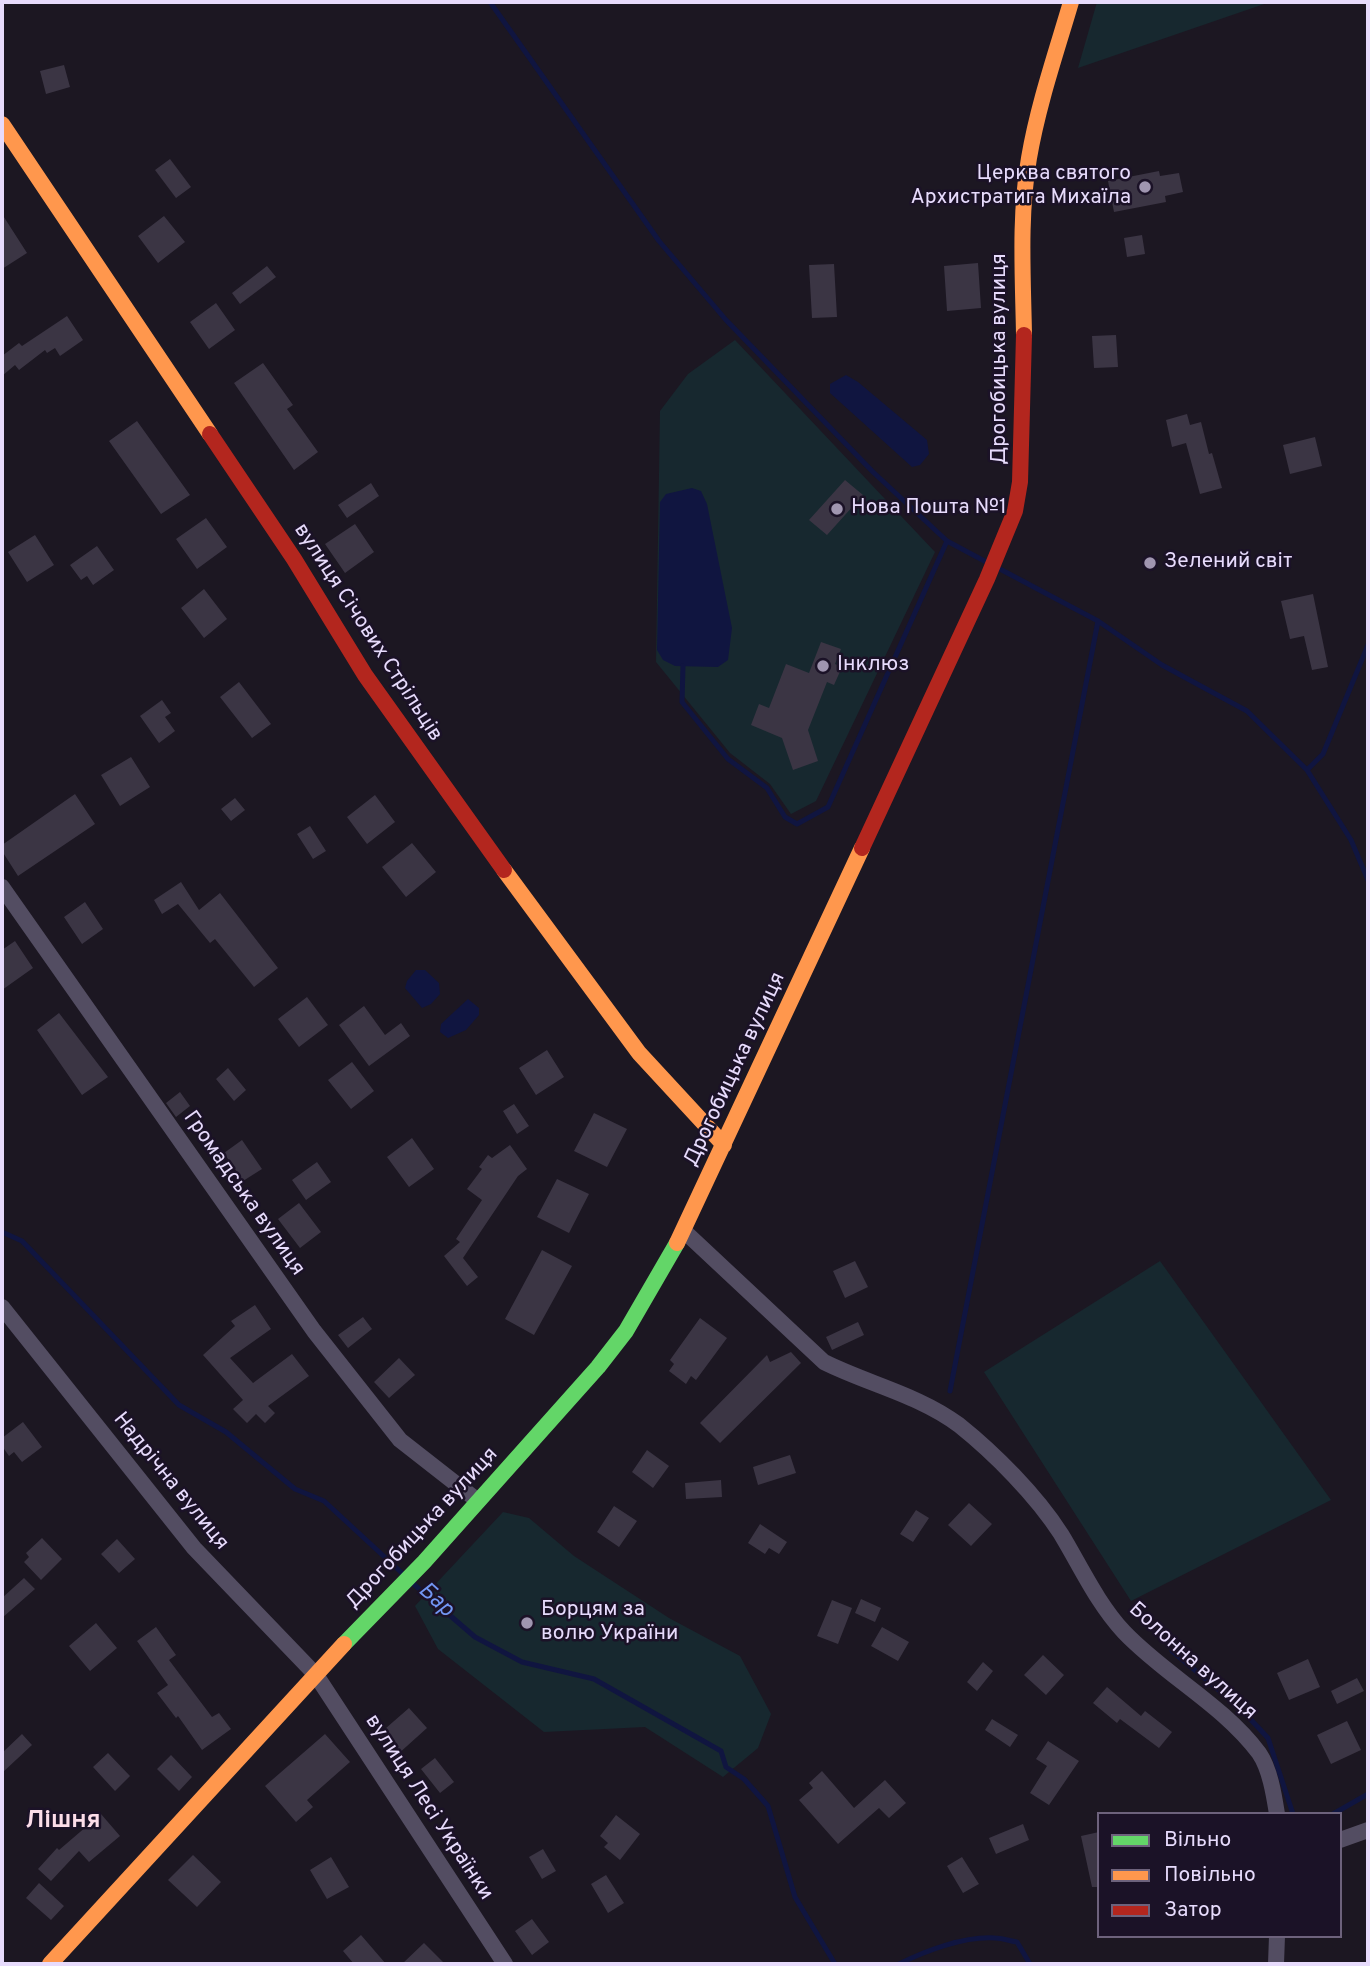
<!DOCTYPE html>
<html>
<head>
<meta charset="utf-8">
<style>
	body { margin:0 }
	#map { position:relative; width:1370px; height:1966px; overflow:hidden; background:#1c1722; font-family:Overpass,sans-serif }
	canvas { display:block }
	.frame { position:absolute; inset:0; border:4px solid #e7dbfc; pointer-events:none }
	.legend { position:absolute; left:1097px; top:1812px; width:245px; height:126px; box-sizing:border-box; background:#1b1227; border:2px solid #6d627c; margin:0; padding:9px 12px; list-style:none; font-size:21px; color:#e7dbfc }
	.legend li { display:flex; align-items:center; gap:14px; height:35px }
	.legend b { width:35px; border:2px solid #6d627c }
</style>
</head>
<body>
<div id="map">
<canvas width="1370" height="1966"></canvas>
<div class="frame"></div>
<ul class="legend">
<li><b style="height:9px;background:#63d668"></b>Вільно</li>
<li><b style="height:9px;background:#ff974d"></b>Повільно</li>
<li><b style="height:9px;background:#b3261e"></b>Затор</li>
</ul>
</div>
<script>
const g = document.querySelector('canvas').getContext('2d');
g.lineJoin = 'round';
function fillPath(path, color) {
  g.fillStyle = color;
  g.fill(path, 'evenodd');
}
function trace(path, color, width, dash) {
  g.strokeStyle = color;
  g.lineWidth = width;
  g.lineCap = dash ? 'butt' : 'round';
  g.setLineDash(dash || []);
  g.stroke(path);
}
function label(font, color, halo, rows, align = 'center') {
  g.font = font + ' Overpass,sans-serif';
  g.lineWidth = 5;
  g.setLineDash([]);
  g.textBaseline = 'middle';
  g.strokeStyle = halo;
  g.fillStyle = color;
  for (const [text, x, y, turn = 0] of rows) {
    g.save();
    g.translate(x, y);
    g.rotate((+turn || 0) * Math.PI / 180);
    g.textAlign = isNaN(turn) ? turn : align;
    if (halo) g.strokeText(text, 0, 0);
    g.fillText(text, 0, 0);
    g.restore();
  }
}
fillPath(new Path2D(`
	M1097,2H1270L1078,68Z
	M735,340L935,552L816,801L791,814L770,784L730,753L656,662L660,411L688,374Z
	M1160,1261L1331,1500L1131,1601L984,1372Z
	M503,1512L529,1518L574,1556L669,1618L740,1656L771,1714L758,1748L723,1777L645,1727L544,1732L438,1649L415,1606Z`), '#17282f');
fillPath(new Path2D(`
	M846,375L858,382L927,440L929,454L920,465L912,467L830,393V384Z
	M692,488L701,491L707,504L732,628L728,660L718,667L675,666L663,660L657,650L660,502L666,494Z
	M416,970H425L439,983L440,994L431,1004L422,1008L405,988L407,981Z
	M468,999L479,1008V1015L466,1030L448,1038L440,1032L441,1024Z`), '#101540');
trace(new Path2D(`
	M490,2L659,241L726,320L873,472L947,541L990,564
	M998,568L1098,621L1162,665L1247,711L1307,770L1351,840L1368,880
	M683,666L682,702L728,759L767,788L785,817L797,824L828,807L947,541
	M1307,770L1323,754L1368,645
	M2,1232L22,1241L179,1405L226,1432L295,1489L324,1501L403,1574
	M950,1391L1098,621
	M410,1581L475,1637L522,1662L594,1679L721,1751L726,1767L744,1779L768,1806L795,1897L835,1964
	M1172,1651L1239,1707L1268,1738L1293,1814
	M1333,1814L1368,1794
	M899,1964C925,1951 964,1936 995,1938C1002,1938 1010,1941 1017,1942L1030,1964`), '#101540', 5);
fillPath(new Path2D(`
	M64,65L70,87L46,94L40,71Z
	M170,159L191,187L176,198L155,170Z
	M1159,171L1160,176L1179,173L1183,192L1165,196L1166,202L1114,212L1108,181Z
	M2,214L27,253L2,269Z
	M164,216L185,242L158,263L138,236Z
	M1142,235L1145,254L1127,257L1124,238Z
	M978,263L981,308L947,311L944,266Z
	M834,264L837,317L812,318L809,265Z
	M267,266L276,277L240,304L232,293Z
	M216,303L235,330L209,349L190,322Z
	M67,316L83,340L60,356L55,348L47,353L45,350L19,370L15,365L2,376V356L19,343L22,346Z
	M1116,335L1118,367L1094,368L1092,336Z
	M263,363L293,405L287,409L318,452L294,470L234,383Z
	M1187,414L1190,425L1201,422L1209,454L1212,453L1222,488L1200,494L1186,443L1172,447L1166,420Z
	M137,421L190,495L161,514L109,441Z
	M1315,437L1322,466L1290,474L1283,445Z
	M845,480L863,495L827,535L809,520Z
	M371,483L379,496L347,518L338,505Z
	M206,518L227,547L197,569L176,539Z
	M355,524L374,552L345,573L325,544Z
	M35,535L54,565L27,582L8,552Z
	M97,546L114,570L93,585L87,576L81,580L70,565Z
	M204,589L227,619L204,638L181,608Z
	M1313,594L1328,667L1312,670L1304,636L1290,639L1281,601Z
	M821,642L841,649L835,664L842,667L834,685L827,682L808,730L818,761L793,770L782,738L751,725L759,704L769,708L786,664L809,673Z
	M239,682L271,724L252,738L220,697Z
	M162,700L171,713L165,717L175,731L159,743L140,716Z
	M131,757L150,787L120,806L101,775Z
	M75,794L95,824L18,876L2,851V845Z
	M375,795L395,822L367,844L347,817Z
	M235,798L245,810L231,821L221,809Z
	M310,826L326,851L313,859L297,834Z
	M412,843L436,872L406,897L382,867Z
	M181,882L199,910L220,893L278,968L254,987L215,939L210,943L178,904L162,914L154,900Z
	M85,902L103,929L82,944L64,917Z
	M15,941L33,968L2,990V950Z
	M307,997L328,1025L299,1047L278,1019Z
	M364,1006L385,1035L401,1023L410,1036L369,1066L339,1025Z
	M59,1013L108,1077L82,1095L37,1030Z
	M547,1050L564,1077L536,1095L519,1068Z
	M352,1062L374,1091L351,1109L328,1080Z
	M228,1068L246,1090L234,1101L216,1079Z
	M180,1092L190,1106L176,1117L166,1103Z
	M514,1104L529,1126L517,1134L503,1111Z
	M594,1113L627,1129L607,1167L574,1151Z
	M412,1138L434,1169L409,1187L387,1157Z
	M242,1140L262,1169L243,1181L224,1153Z
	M510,1145L527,1169L518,1176L463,1258L478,1277L467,1286L444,1256L460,1242L456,1239L482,1200L467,1189L482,1169L479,1167L488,1155L492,1158Z
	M317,1162L331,1182L306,1200L292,1180Z
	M557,1179L589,1194L569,1233L537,1217Z
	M299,1203L321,1232L300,1248L278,1219Z
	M542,1250L572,1266L534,1335L505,1319Z
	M855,1261L868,1287L845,1298L833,1271Z
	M255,1305L271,1329L230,1358L253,1383L292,1354L309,1376L268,1406L275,1413L265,1423L256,1414L247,1423L233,1409L243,1400L203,1355L235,1326L231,1321Z
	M363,1317L372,1329L348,1348L338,1335Z
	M700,1318L727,1338L696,1380L691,1376L686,1384L669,1371L674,1364L670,1360Z
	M858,1322L864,1335L832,1350L826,1337Z
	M791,1352L801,1363L720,1443L700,1423L767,1355L770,1362Z
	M399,1358L415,1375L389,1398L374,1382Z
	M23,1422L42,1447L22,1462L14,1452L9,1456L2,1446V1438Z
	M647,1450L669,1466L653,1488L632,1472Z
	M790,1455L796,1473L758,1485L753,1467Z
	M721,1480L722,1497L686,1499L685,1483Z
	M969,1503L992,1524L971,1546L948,1525Z
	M614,1506L637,1521L619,1547L597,1532Z
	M916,1510L929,1518L913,1542L900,1534Z
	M760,1524L787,1542L779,1554L769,1548L765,1554L748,1543Z
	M42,1538L62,1559L41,1580L24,1562L29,1557L26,1553Z
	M117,1539L135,1559L119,1573L101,1554Z
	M24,1578L35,1589L2,1618V1598Z
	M861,1599L881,1608L875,1622L855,1613Z
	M832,1600L852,1608L838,1644L817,1636Z
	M96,1623L117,1648L90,1671L69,1646Z
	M156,1627L176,1655L169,1660L212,1717L219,1713L231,1729L202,1750L178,1716L176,1718L157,1693L168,1685L137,1641Z
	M882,1627L909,1642L898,1661L871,1646Z
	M1043,1655L1064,1675L1046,1695L1024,1675Z
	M1308,1659L1320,1687L1289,1700L1277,1673Z
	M983,1662L993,1671L977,1691L967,1682Z
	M1357,1678L1364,1691L1337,1704L1331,1691Z
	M1107,1687L1141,1716L1145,1711L1172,1732L1159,1748L1120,1719L1117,1723L1093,1703Z
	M409,1708L427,1728L397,1755L378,1735Z
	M992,1719L1018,1735L1010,1747L985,1730Z
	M1347,1721L1361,1750L1331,1764L1317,1735Z
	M22,1734L32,1745L2,1773V1753Z
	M325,1734L350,1762L307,1800L313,1807L296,1822L265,1786Z
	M1048,1741L1079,1761L1049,1805L1030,1793L1047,1766L1036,1759Z
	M108,1753L130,1776L115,1791L93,1767Z
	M171,1755L192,1777L179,1791L157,1769Z
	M435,1758L454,1782L440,1793L421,1769Z
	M822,1771L854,1808L885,1780L906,1803L889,1818L879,1808L838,1844L799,1800L813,1788L809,1783Z
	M101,1814L120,1836L89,1862L79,1851L51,1881L38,1869L57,1848L59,1850Z
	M616,1815L640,1834L620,1860L604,1847L608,1843L600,1836Z
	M1023,1824L1029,1840L996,1854L989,1838Z
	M1099,1832V1887H1092L1081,1836Z
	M543,1849L556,1871L542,1879L529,1857Z
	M193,1855L221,1882L197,1907L168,1880Z
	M331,1857L349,1887L327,1899L310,1870Z
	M962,1857L979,1884L963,1893L947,1866Z
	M606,1875L624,1903L608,1913L591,1884Z
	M39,1883L64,1906L51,1920L26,1898Z
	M532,1919L549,1942L532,1955L515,1931Z
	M361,1935L386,1964H354L343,1951Z
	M424,1943L445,1964H402Z`), '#3b3544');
trace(new Path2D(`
	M2,887L314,1331L400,1440L478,1501
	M684,1231L824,1362C868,1384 919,1395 959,1425C994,1453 1036,1495 1061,1534C1081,1567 1097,1603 1124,1632C1166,1676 1222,1704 1259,1753C1270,1769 1274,1795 1277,1814
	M2,1307L194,1548L316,1675L505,1964
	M1340,1840L1368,1830
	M1276,1964L1277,1936`), '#534d62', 16);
trace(new Path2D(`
	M344,1644L424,1562L598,1367L626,1331L677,1243`), '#63d668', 16);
trace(new Path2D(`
	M2,124L210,434
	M1024,335C1023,276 1019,216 1029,158C1038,105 1056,53 1071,2
	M504,870L639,1053L724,1145
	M677,1243L862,848
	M50,1964L344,1644`), '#ff974d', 16);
trace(new Path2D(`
	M210,434L294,559L365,675L504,870
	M862,848L987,579L1015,511L1020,482L1024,335`), '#b3261e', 16);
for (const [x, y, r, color] of [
	[1145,187,7,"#a096b0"],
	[837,509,7,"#a096b0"],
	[1150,563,7,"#a096b0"],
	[823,666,7,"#a096b0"],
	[527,1623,7,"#a096b0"]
]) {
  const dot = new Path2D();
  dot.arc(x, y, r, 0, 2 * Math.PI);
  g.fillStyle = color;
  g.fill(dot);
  trace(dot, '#1b1227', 2.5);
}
label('21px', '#e7dbfc', '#1b1227', [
	["Церква святого",1131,175,"right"],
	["Архистратига Михаїла",1131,199,"right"],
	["Нова Пошта №1",851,509],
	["Зелений світ",1164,563],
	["Інклюз",837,666],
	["Борцям за",541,1611],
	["волю України",541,1635]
], 'left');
label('21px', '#e7dbfc', '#1b1227', [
	["Дрогобицька вулиця",1001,359,-90],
	["вулиця Січових Стрільців",367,633,57],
	["Дрогобицька вулиця",736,1070,-65],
	["Громадська вулиця",243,1194,55],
	["Надрічна вулиця",170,1482,51],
	["Дрогобицька вулиця",423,1529,-47],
	["Болонна вулиця",1192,1662,42],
	["вулиця Лесі Українки",428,1808,57]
]);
label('italic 23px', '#7296f3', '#1b1227', [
	["Бар",435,1601,42]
]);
label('bold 24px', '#fcdde9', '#1b1227', [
	["Лішня",63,1822]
]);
</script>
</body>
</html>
